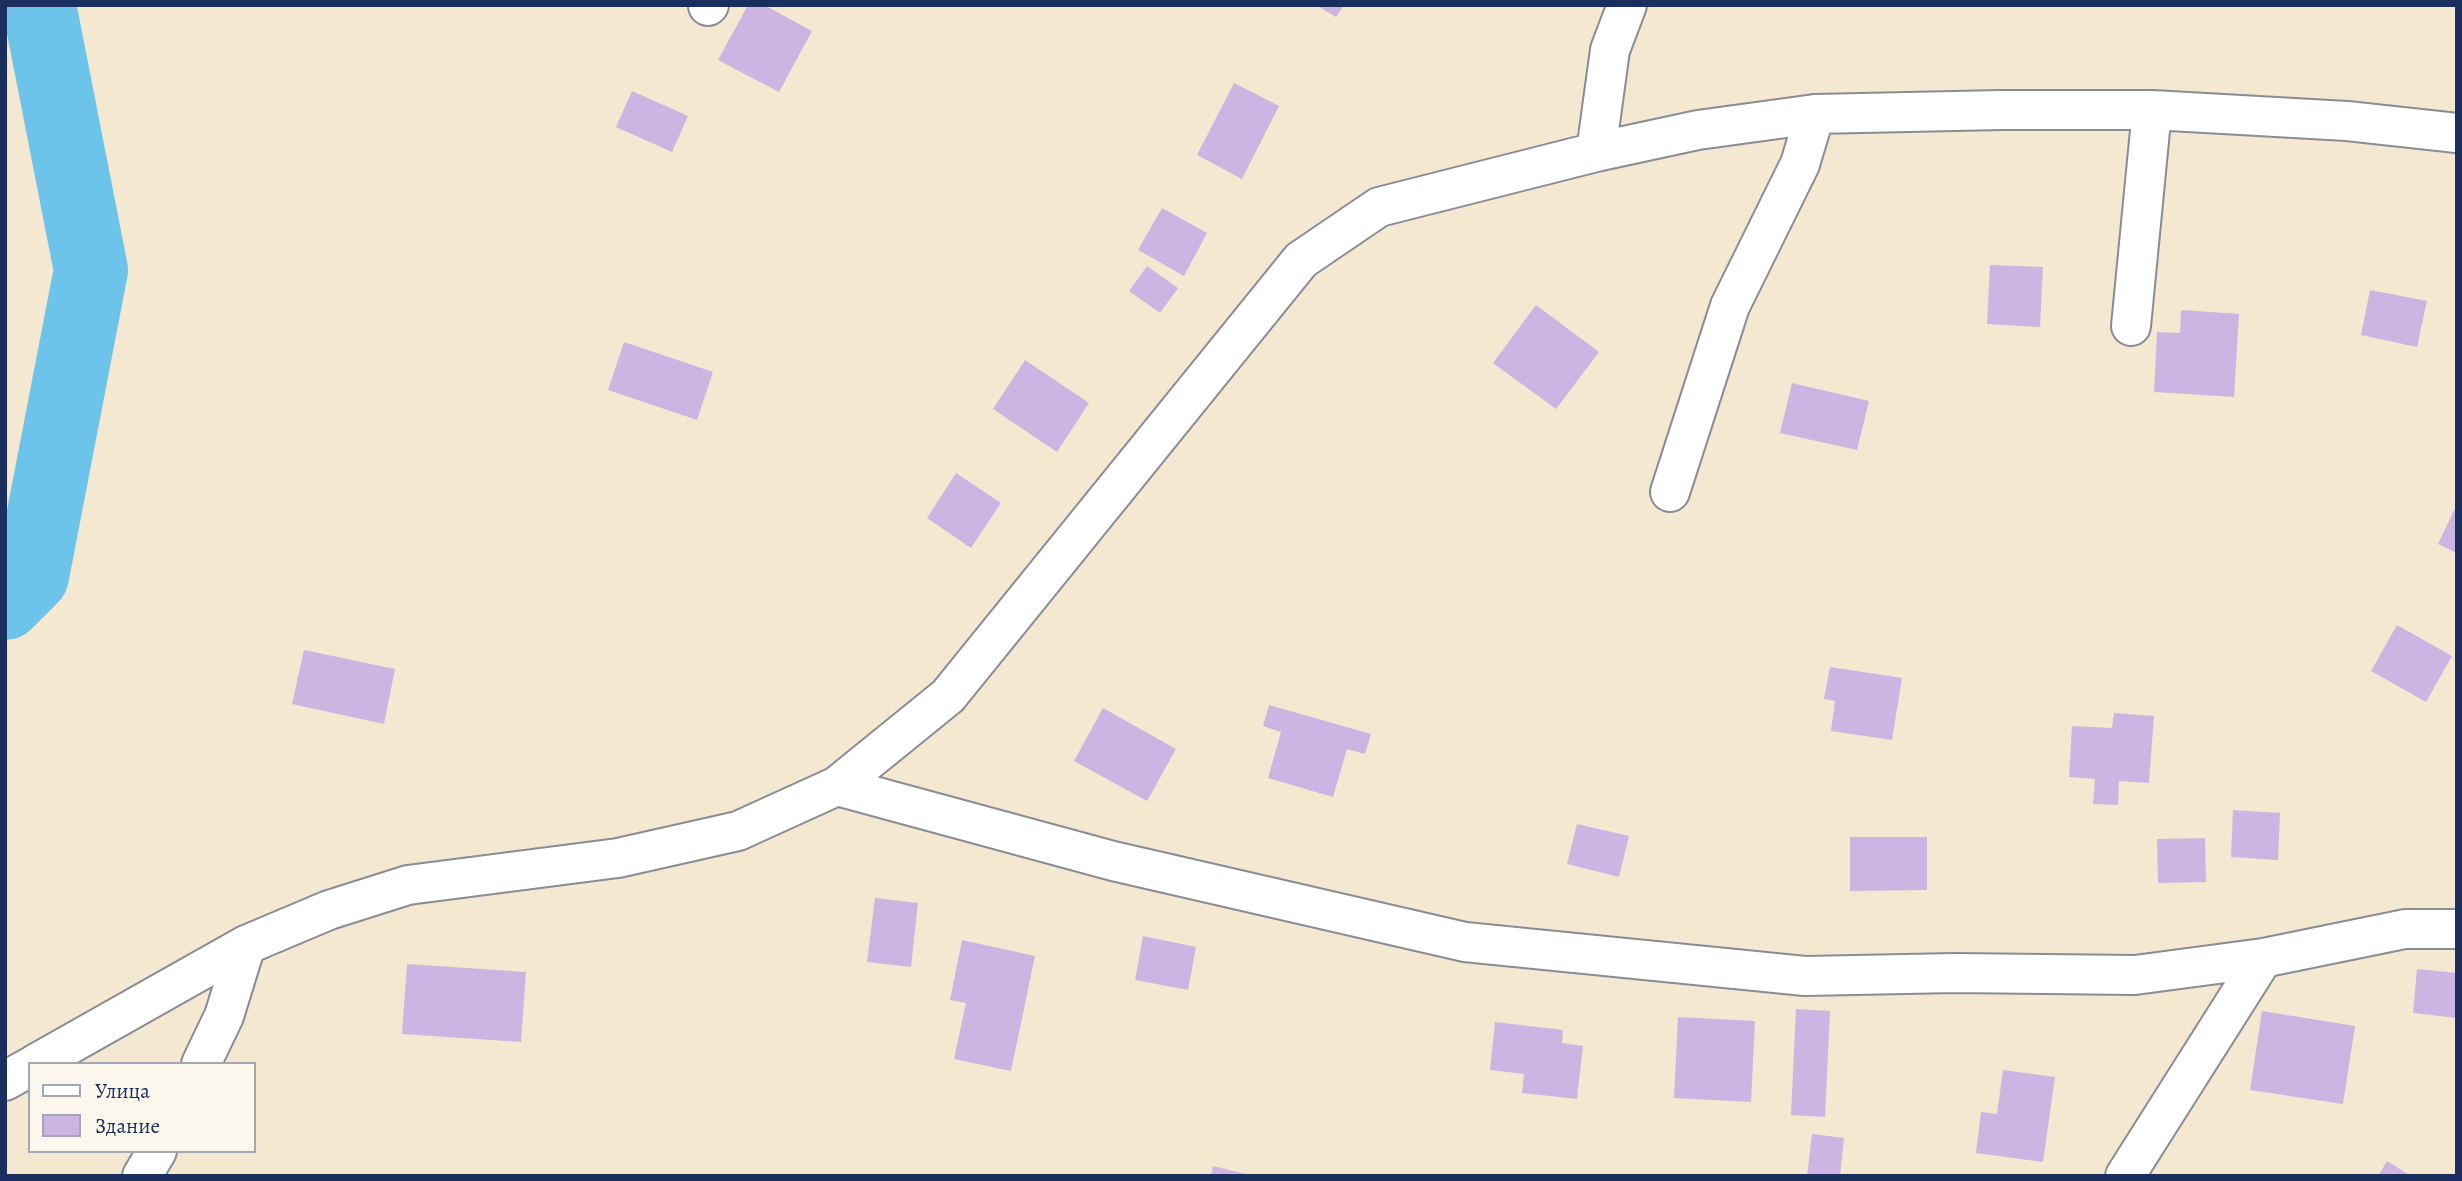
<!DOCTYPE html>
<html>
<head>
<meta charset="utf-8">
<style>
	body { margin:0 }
	#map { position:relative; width:2462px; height:1181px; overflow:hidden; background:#f4e8d0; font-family:Alegreya,serif }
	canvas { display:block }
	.frame { position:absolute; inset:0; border:7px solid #1b2f5e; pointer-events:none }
	.legend { position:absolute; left:28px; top:1062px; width:228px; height:91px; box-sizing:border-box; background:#fbf7ec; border:2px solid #a1a7b3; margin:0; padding:9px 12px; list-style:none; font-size:21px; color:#1b2f5e }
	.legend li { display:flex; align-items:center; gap:14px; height:35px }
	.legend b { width:35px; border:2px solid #a1a7b3 }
</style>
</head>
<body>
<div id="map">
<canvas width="2462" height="1181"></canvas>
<div class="frame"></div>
<ul class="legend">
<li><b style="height:9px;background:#fff"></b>Улица</li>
<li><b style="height:19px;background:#ceb4e2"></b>Здание</li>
</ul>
</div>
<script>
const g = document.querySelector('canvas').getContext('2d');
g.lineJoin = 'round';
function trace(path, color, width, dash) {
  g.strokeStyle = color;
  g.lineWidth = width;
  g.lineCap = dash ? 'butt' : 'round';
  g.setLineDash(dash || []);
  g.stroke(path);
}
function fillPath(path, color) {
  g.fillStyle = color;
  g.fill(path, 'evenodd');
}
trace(new Path2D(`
	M5,603L32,576L91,270L39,5`), '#6dc4ea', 74);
fillPath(new Path2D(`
	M748,5H764L812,31L779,92L718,60Z
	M1316,5H1344L1336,17Z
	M1234,83L1279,106L1242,179L1197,155Z
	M632,91L688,116L672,152L616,127Z
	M1162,208L1207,233L1184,276L1138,250Z
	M1990,265L2043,267L2040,327L1987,324Z
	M1147,266L1178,288L1160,313L1129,291Z
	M2370,290L2427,301L2417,347L2361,335Z
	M1536,305L1599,352L1556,409L1493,363Z
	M2181,310L2239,314L2234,397L2154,392L2157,332L2180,333Z
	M624,342L713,372L697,420L608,390Z
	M1025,360L1089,403L1057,452L993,409Z
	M1792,383L1869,401L1857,450L1780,433Z
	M956,473L1001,503L971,548L927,518Z
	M2457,504V553L2438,544Z
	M2397,625L2452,656L2426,702L2371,671Z
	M304,650L395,669L384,724L292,704Z
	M1830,667L1902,678L1892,740L1831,731L1835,701L1824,699Z
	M1269,705L1371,734L1365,754L1347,749L1333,797L1268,778L1281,732L1263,726Z
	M1103,708L1176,749L1147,801L1074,761Z
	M2114,713L2154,716L2149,783L2119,781L2118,805L2093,804L2095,779L2069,777L2072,726L2112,728Z
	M2233,810L2280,813L2278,860L2231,857Z
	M1577,824L1629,836L1619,877L1567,864Z
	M1850,837H1927V890L1850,891Z
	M2205,838L2206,882L2158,883L2157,839Z
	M875,898L918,903L911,967L867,962Z
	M1143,936L1196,947L1188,990L1135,980Z
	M962,940L1035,956L1011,1071L954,1059L966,1003L950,1000Z
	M407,964L526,972L521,1042L402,1034Z
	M2417,969L2457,973V1018L2413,1013Z
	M1796,1009L1830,1011L1825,1117L1791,1115Z
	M2262,1011L2355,1026L2343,1104L2250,1090Z
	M1678,1017L1755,1021L1751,1102L1674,1098Z
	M1495,1022L1563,1030L1562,1043L1583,1046L1577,1099L1522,1093L1524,1074L1490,1070Z
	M2003,1070L2055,1077L2043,1162L1976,1153L1981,1112L1997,1114Z
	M1812,1134L1844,1138L1840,1176H1807Z
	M2387,1161L2411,1176H2378Z
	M1213,1166L1250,1175V1176H1211Z`), '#ceb4e2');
const minor = new Path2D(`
	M708,6L709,5
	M1596,152L1610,50L1627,5
	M2131,326L2152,110
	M1670,492L1730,306L1800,164L1815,114
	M837,786L1113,861L1465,942L1805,976L1955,973L2135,975L2263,958L2405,929H2457
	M35,1064L246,945L329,910L408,885L618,858L738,831L837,786L948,696L1301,260L1379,207L1596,152L1698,130L1815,114L2001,110H2152L2347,121L2457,133
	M201,1064L224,1016L246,945
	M5,1081L30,1067
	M142,1176L157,1151
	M2125,1176L2263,958`);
trace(minor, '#888c97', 42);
trace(minor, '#fff', 38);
</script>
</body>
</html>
